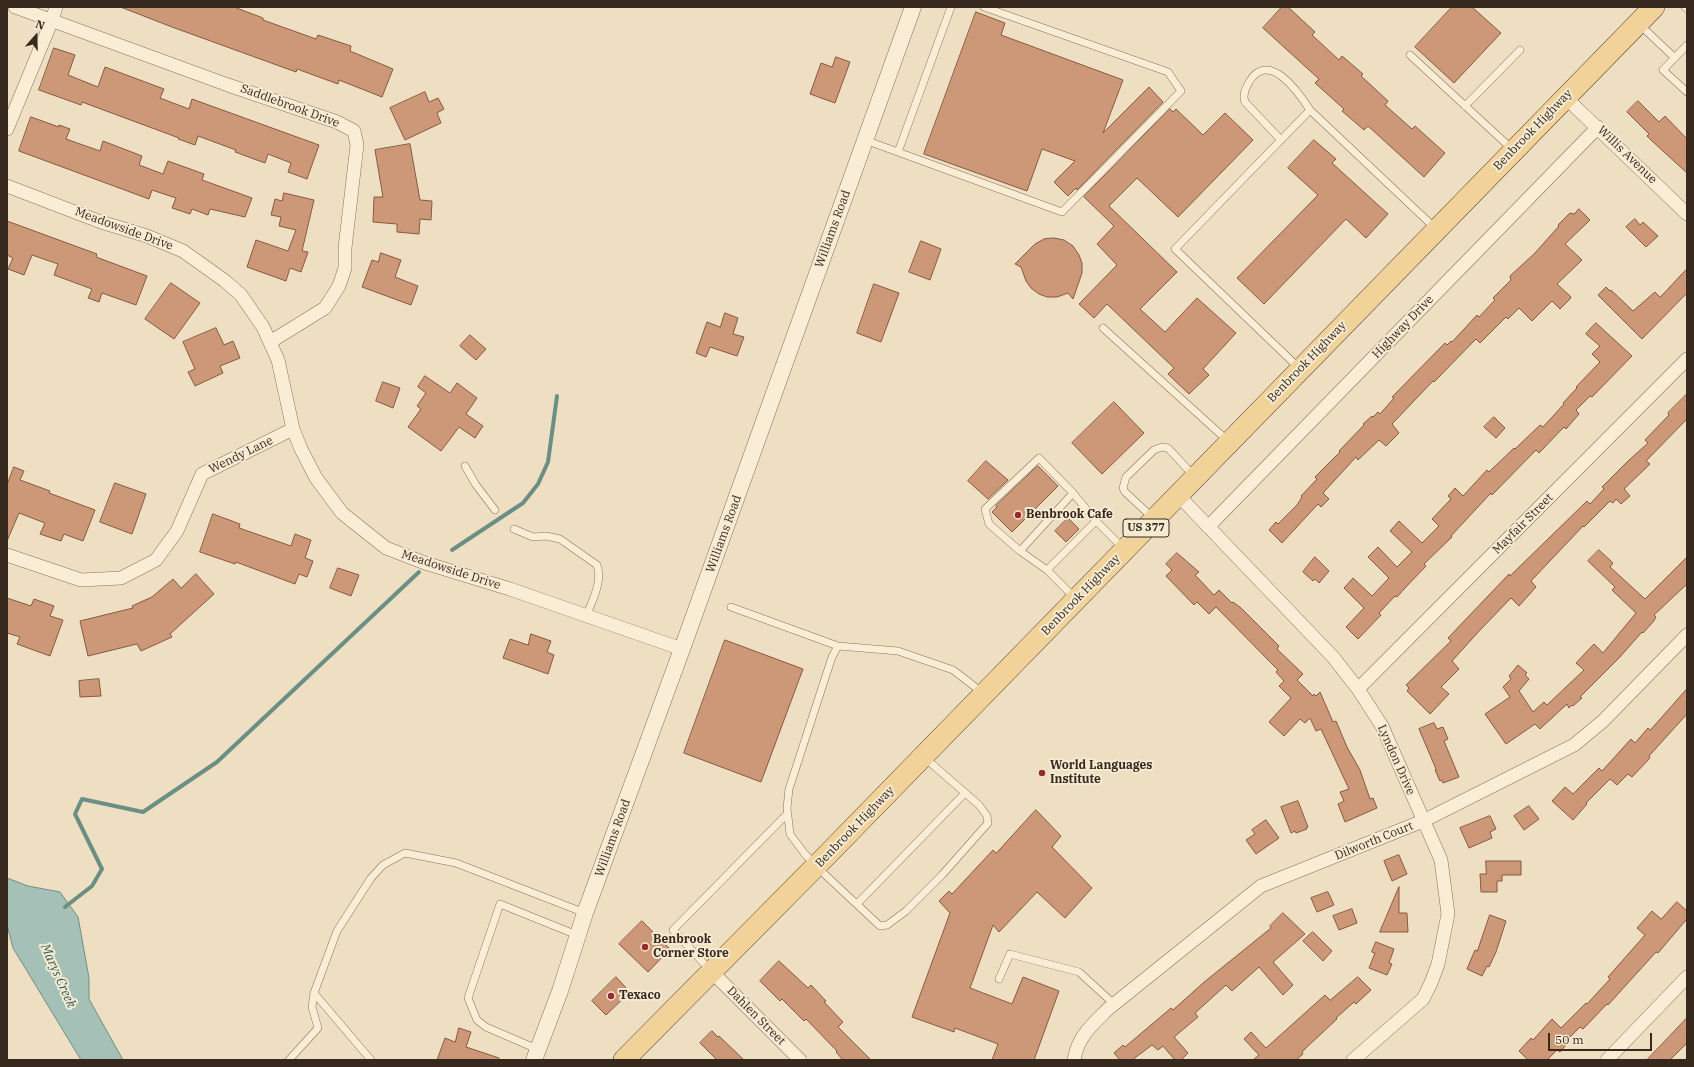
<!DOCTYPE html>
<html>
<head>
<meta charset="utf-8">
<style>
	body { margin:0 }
	#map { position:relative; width:1694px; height:1067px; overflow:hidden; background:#eedfc3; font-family:"IBM Plex Serif",serif }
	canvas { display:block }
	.frame { position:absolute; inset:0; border:8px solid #38291e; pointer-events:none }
	.north { position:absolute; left:16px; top:16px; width:40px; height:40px; -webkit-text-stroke:3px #f5ead2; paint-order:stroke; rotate:20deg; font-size:11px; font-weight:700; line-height:16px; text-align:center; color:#38291e }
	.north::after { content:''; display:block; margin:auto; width:14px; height:18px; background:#38291e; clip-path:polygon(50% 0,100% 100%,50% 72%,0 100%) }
	.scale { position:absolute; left:1548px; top:1033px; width:104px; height:18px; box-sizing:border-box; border:2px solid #38291e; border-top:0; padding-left:5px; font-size:12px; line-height:14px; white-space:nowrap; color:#38291e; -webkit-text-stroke:3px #f5ead2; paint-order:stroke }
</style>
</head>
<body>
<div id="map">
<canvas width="1694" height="1067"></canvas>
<div class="frame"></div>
<div class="north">N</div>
<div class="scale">50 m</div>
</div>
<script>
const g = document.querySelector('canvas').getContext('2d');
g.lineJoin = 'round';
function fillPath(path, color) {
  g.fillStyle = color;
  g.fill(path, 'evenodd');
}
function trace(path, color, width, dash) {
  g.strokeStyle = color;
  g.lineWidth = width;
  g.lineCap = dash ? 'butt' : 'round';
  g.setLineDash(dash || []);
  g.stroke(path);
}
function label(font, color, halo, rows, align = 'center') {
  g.font = font + ' "IBM Plex Serif",serif';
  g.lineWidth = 4;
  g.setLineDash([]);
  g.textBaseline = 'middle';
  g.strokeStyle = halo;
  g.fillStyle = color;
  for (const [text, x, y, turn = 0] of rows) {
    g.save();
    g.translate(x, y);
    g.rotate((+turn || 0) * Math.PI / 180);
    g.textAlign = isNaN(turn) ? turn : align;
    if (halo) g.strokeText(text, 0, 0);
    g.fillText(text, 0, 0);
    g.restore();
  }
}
const water = new Path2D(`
	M7,878L28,886L60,892L78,917L89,978V999L123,1060H81L13,948L7,925Z`);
fillPath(water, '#a5c1b7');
trace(water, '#6c8f85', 1);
trace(new Path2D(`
	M452,550L523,503L538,484L548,462L557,396
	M65,907L92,886L102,869L75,814L82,799L143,812L217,762L419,572`), '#6c8f85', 4);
const building = new Path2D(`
	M124,7H234L263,18V20L316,39L318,35L351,46L350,51L393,69L382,97L339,80L338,84L297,69L296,72L172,27L123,8Z
	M1282,7H1288L1315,32L1312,35L1339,60L1342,56L1363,74L1361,76L1388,101L1385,105L1412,129L1415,126L1445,153L1424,177L1368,126L1364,130L1342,111L1344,109L1315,83L1319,79L1263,28Z
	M1452,7H1472L1501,33L1454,83L1415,47Z
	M976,12L1005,23L1001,35L1123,80L1103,133L1149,87L1163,102L1077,190L1076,188L1068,196L1054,182L1075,161L1042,149L1027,191L924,154Z
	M54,48L75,55L68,75L98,87L105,67L164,89L160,98L189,109L192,99L319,145L307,179L288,172L291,163L268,154L265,163L235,152L236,150L198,136L195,145L178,139L179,138L82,102L81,105L39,90Z
	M836,57L850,62L835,103L810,94L821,63L832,67Z
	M425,92L429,102L438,98L444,109L437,113L441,123L405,140L390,108Z
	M1638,101L1659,122L1665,116L1687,139V173L1652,141L1647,136L1649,134L1627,112Z
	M1170,109L1173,112L1176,109L1203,135L1225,113L1253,140L1178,217L1137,178L1109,206L1177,272L1140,309L1165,332L1197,298L1236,333L1203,369L1209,375L1189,394L1168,374L1174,368L1107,304L1094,318L1079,304L1117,265L1097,244L1114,226L1084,197Z
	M31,117L59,127V125L70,129L66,139L100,151L103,141L142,156L139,165L163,174L168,161L204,174L202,180L252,198L245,217L210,209L208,215L192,209L190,214L172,208L176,198L152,190L149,199L19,151Z
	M1314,140L1336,159L1332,163L1388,214L1366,238L1346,219L1264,304L1237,278L1318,195L1288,168Z
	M410,144L420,200L432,201L431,220L420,219L419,234L397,232V224L373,222L374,197H383L375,150Z
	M284,193L314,200L302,251L308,252L301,272L290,268L286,281L247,267L256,240L288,251L296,230L279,226L281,217L271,215L275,199L282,201Z
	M1579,209L1590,220L1565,244L1582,260L1557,284L1571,297L1570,299L1560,309L1552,301L1532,321L1519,308L1508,319L1506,317L1480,343L1476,339L1434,382L1433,381L1392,424L1399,433L1386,446L1379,440L1358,460L1356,457L1323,493L1329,499L1321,507L1318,504L1282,543L1269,530L1276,522L1278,524L1297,505L1302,497L1301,496L1317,479L1315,477L1340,452L1339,451L1364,425L1363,424L1372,416L1373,417L1378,412L1380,414L1394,398L1392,397L1445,343L1447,345L1451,341L1452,342L1477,315L1479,317L1495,300L1493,298L1511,280L1510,276L1535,253L1559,226L1558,225L1570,213L1574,214Z
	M1635,219L1640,225L1643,222L1658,236L1646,247L1626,227Z
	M7,221L97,254L96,257L147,276L136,305L102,293L99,302L88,298L92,289L54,275L58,264L32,255L24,275L8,269L13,258L7,255Z
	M1054,238L1064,240L1073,246L1079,255L1082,263V273L1073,299L1068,293L1057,297H1047L1039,294L1031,288L1026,281L1021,267L1015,264L1035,244L1044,239Z
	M921,241L941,249L930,280L909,272Z
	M381,253L401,260L395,277L418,286L411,305L362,287L372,260L378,262Z
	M1687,269V293L1642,339L1598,295L1606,287L1610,291L1611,290L1633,311L1655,292L1660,297Z
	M171,283L200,303L174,339L145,319Z
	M874,284L899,293L881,342L857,333Z
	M725,313L738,318L733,334L744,337L737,356L710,347L706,357L696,353L707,322L720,327Z
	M1596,323L1632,356L1592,397L1590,396L1576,410L1579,414L1566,429L1564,427L1539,453L1536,450L1492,495L1491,493L1476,509L1451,536L1452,537L1424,564L1426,566L1405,588L1397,597L1395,596L1379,613L1381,615L1358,639L1346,627L1364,608L1344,588L1353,578L1372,596L1389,578L1368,557L1378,547L1397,567L1412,552L1390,531L1399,521L1422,543L1439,526L1432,519L1451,499L1448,496L1455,488L1463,496L1487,470L1489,472L1514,448L1515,449L1540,425L1543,427L1564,404L1563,403L1577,388L1576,387L1600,362L1592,354L1600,346L1586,334Z
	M216,328L224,345L233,341L240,358L220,366L223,373L195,386L188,372L195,369L183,342Z
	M470,335L486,349L476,360L460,346Z
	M425,376L450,393L457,383L477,398L466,414L483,426L475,438L459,427L441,451L408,427L421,409L417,406L426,393L418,387Z
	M383,382L400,388L393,408L376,401Z
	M1687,394V419L1646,461L1650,464L1624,489L1630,496L1621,504L1616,499L1613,503L1610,501L1584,527L1583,526L1531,581L1536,587L1519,606L1511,598L1481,629L1452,661L1459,669L1441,687L1449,694L1430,714L1407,691L1409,688L1406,685L1451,641L1448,638L1509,574L1510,576L1587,501L1590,504L1604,489L1602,487L1627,462L1648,443L1645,440L1669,415L1668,413Z
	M1114,402L1144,433L1102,474L1072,443Z
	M1494,417L1505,428L1496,438L1484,427Z
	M986,461L1008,480L988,499L968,481Z
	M1038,466L1058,486L1012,532L992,512L997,507L996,506Z
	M14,467L24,471L20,480L50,491L49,493L95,510L83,541L64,534L61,541L40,534L45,523L19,513L7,541V485Z
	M115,483L146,494L132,534L100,522Z
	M213,514L240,524L239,528L291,546L295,534L311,540L305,558L313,561L307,577L299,574L295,584L236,562L235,564L200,552Z
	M1068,518L1079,529L1066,542L1055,531Z
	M1599,550L1613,563L1610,567L1645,599L1687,557V584L1654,615L1656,617L1653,622L1643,633L1642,632L1619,658L1580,697L1582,698L1573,706L1572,705L1569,708L1567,704L1540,729L1535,724L1506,744L1485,714L1510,697L1503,687L1511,679L1509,676L1518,665L1527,673L1525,675L1529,679L1519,691L1533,712L1544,702L1547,705L1584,670L1576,663L1594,644L1603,653L1636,613L1612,590L1615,587L1588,561Z
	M1177,553L1199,572L1195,575L1214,595L1219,590L1232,603L1233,602L1241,608L1279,646L1277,649L1303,674L1297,680L1313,696L1314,694L1316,696L1320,692L1333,722L1336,721L1347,747L1360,770L1370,799L1373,798L1377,808L1345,822L1338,804L1344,801L1340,792L1349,789L1321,729L1316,731L1310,718L1305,723L1300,719L1284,736L1269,722L1291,698L1279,686L1284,681L1276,672L1278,670L1216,607L1209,614L1197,602L1194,605L1166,576L1172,570L1166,564Z
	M1315,557L1329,571L1319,583L1315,579L1313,581L1303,572Z
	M338,568L359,575L351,596L330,588Z
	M196,574L214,594L170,634L172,637L141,651L137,644L88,656L80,621L133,608L132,606L152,597L173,579L181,588Z
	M7,598L31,606L34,599L54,606L50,616L63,620L50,656L17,644L20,637L7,633Z
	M531,634L551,641L547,652L554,655L548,674L503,658L510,639L528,645Z
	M725,640L803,669L761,782L684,753Z
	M99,679L101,696L80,697L79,681Z
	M1687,689V714L1649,756L1650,758L1632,777L1628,774L1617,785L1610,779L1586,803L1587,804L1573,820L1552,801L1565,787L1573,794L1599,768L1602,771L1631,739L1635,743L1648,728L1650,730Z
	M1434,723L1437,729L1443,727L1448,739L1444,741L1459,777L1443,783L1442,780L1440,781L1435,770L1436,769L1419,729Z
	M1298,801L1308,827L1306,828L1307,829L1296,833L1295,831L1291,833L1281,807Z
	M1529,806L1539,819L1524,830L1514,816Z
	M1036,810L1061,836L1052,847L1092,888L1065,918L1037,892L999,932L993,925L970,988L1012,1004L1023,977L1059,991L1034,1060H992L998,1044L955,1028L954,1032L912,1017L950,913L939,901L949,891L952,894L993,850L996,853Z
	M1490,816L1496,829L1490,832L1492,838L1469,848L1460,828Z
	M1266,820L1279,838L1256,854L1246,840L1255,834L1252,830Z
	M1399,855L1407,874L1392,881L1384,861Z
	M1486,861H1521V875H1502V881H1497V892H1481L1480,874H1486Z
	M1399,887V913H1407L1408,932H1380Z
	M1328,892L1334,905L1317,912L1311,898Z
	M1677,902L1687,911V919L1658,953L1656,952L1608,1005L1607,1004L1583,1029L1580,1027L1565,1042L1567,1044L1560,1052L1557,1050L1547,1060H1528L1519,1051L1531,1038L1533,1040L1552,1019L1561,1028L1586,1003L1587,1004L1610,979L1608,977L1645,935L1637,928L1652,911L1661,919Z
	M1352,909L1357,923L1339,930L1333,916Z
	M1283,913L1305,934L1273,962L1293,985L1283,995L1259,967L1232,991L1226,985L1195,1013L1198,1017L1174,1037L1188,1053L1181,1060H1175L1163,1046L1158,1050L1152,1045L1132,1060H1120L1114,1053L1123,1045L1125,1047L1171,1008L1173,1010L1203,983L1271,928L1270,926Z
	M1490,915L1506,921L1496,952L1489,967L1487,966L1482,976L1467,969L1475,950L1477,951Z
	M642,921L670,949L648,972L619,944Z
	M1313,932L1332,951L1323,961L1303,941Z
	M1376,942L1394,949L1389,963L1392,964L1387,975L1369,968L1375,953L1372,952Z
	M779,961L808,988L811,985L826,1001L824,1002L843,1022L838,1027L871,1060H843L836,1052L837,1051L806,1019L804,1021L782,999L780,1001L760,981Z
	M616,977L630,992L606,1015L592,1001Z
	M1358,977L1371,990L1356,1004L1354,1002L1336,1018L1337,1019L1307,1047L1302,1052L1303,1054L1296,1060H1253L1259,1055L1244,1039L1251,1032L1266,1048L1325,995L1330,1000Z
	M1687,1018V1043L1670,1060H1647Z
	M459,1028L471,1032L466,1047L499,1058V1060H437L445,1038L455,1042Z
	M712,1031L718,1037L719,1036L744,1060H717L700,1043Z`);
fillPath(building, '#cc9878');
trace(building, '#87593f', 1);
const service = new Path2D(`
	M1685,7L1687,9
	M1640,25L1675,58
	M1687,45L1663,70L1687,92
	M1410,55L1512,149
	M1465,106L1520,50
	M865,140L1062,212L1181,91L1168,72L984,7
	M1281,140L1245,102C1242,95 1246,88 1249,82C1269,49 1299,93 1310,110
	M898,152L951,7
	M1103,328L1228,441
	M1299,368L1175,249L1310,110L1435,228
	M465,466L476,485L495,510
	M1153,518L1125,492L1123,488L1126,477L1154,450L1162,447L1168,448L1194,476
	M514,529L533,537L546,536L560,539L597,565C603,582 592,600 587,615
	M1020,551L989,524L985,509L1039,458L1073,493
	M1047,570L1096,521
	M1075,598L1047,570L1020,551L1073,493L1096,521L1123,548
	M731,607L838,646
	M925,758L979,805L987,816L988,823L942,875L906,911L887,925L880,926L819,869L804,853L790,834L787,808L789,789L832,657L838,646L898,651L953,670L983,693
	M857,904L965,793
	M710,970L673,930L787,814
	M999,979L1010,954L1079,972L1114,1004
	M314,993L371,1060
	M537,1049L486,1027L477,1020L468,998L500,904L577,935
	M289,1060L318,1028L312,1007L314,993L337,931L371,878L383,865L405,853L456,863L585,913`);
const minor = new Path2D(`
	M15,7L228,85L337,122L354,131L357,145L345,248V268L339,286L325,308L270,342
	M1565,97L1687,214
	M7,129L52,20L56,7
	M7,186L101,222L147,236L183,251L225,281L241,295L263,327L278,360L293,429L301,449L316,478L342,513L386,548L425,563L510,589L682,649
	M1178,495L1333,657L1358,689L1382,726L1441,860L1448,914L1438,964L1431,983L1423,999L1353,1060
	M1208,527L1598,127
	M7,555L81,580L121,578L156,560L177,531L202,474L293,429
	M1358,689L1687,359
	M711,971L800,1060
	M1074,1060C1078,1036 1092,1025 1108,1009L1261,886L1423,821L1574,745L1603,721L1687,635
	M1607,1060L1687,977`);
const tertiary = new Path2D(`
	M534,1060L560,991L585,913L682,649L913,7`);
const primary = new Path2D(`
	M624,1060L826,856L1654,7`);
trace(service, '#88715a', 8);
trace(minor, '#88715a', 14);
trace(tertiary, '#88715a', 17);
trace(primary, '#563f2e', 22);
trace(service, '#f9edd6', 7);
trace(minor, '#f9edd6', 13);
trace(tertiary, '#f9edd6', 16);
trace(primary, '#f1d39a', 21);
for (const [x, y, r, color] of [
	[1018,515,4,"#97292f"],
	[1042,773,4,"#97292f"],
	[645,947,4,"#97292f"],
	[611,996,4,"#97292f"]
]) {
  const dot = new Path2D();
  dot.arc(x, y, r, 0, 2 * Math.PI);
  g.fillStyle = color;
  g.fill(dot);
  trace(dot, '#f5ead2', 1.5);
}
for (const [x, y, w] of [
	[1146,528,46]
]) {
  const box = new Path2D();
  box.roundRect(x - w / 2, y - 9, w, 18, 3);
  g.fillStyle = '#f5ead2';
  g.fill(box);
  trace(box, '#38291e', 1);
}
label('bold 11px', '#38291e', null, [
	["US 377",1146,528]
]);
label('12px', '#38291e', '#f5ead2', [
	["Saddlebrook Drive",290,106,20],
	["Benbrook Highway",1533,130,-46],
	["Willis Avenue",1627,155,44],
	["Meadowside Drive",124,229,20],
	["Williams Road",833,229,-70],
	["Highway Drive",1403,327,-46],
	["Benbrook Highway",1307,362,-46],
	["Wendy Lane",241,455,-26],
	["Mayfair Street",1523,524,-45],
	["Williams Road",724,534,-70],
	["Meadowside Drive",451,570,18],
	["Benbrook Highway",1081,595,-46],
	["Lyndon Drive",1396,760,66],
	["Benbrook Highway",855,827,-46],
	["Williams Road",613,838,-70],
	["Dilworth Court",1374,841,-22],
	["Dahlen Street",756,1016,45]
]);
label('bold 12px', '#38291e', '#f5ead2', [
	["Benbrook Cafe",1026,515],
	["World Languages",1050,766],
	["Institute",1050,780],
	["Benbrook",653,940],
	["Corner Store",653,954],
	["Texaco",619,996]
], 'left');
label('italic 13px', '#2d5853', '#f5ead2', [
	["Marys Creek",58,976,66]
]);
</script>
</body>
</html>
